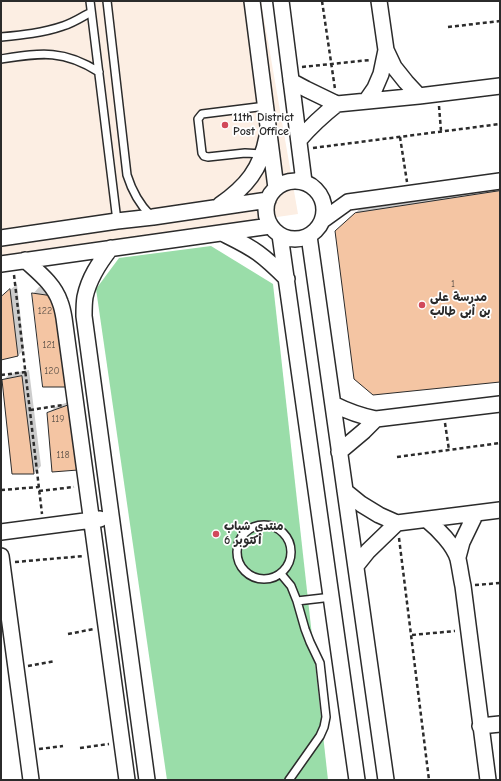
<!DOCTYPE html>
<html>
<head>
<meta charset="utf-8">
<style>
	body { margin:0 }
	#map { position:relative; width:501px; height:781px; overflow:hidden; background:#fff; font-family:"Comic Neue",sans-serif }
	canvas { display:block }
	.frame { position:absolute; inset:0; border:2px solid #2b2b2b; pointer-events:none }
</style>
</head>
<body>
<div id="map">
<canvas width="501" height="781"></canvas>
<div class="frame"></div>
</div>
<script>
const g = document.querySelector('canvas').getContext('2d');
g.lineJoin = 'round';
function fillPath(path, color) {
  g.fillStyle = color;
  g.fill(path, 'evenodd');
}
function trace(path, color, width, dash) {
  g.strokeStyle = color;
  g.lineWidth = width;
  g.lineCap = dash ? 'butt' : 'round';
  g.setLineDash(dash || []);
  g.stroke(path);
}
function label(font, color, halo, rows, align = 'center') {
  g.font = font + ' "Comic Neue","Playpen Sans Arabic",sans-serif';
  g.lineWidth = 3.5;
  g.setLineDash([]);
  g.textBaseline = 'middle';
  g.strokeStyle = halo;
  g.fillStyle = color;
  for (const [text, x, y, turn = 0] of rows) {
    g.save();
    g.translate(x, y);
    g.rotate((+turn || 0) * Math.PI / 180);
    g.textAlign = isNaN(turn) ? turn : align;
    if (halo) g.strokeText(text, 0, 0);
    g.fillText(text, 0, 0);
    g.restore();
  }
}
fillPath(new Path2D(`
	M1,1H261L298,214L1,257Z`), '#fceee3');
fillPath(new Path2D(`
	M211,246L273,284L328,780H167L96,289L119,258Z`), '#9adda9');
fillPath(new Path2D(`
	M500,184V381L345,222L365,204Z
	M17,284L24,349L18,356L1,359V298Z
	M39,287L60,289L73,379L33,294Z
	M29,370L41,466L34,473H12L3,380L10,374Z
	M76,399L84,462L48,414L55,407Z`), '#0003');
const building = new Path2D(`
	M500,191V382L373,395L354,379L335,231L355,213Z
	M10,289L18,356L1,360V297Z
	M32,293L53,296L67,387H43Z
	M22,376L34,474H12L2,380Z
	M69,405L78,470L52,472L47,413Z`);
fillPath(building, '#f4c5a3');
trace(building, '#2b2b2b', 1);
const lane = new Path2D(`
	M90,1L117,221
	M107,1L127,175C132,191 139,204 151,216
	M1,37C22,35 43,33 63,26C73,23 82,17 91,12
	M1,59C41,53 63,49 99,72
	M262,154L245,153L208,157L204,156L202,153L198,119L202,114L266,106
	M237 552a27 27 0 1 1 54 0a27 27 0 1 1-54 0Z
	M281,574L291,586L297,601L305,629L310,642L320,663L326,717L324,727L320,736L289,780
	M297,601L332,597`);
const street = new Path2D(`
	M252,1L276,188
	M281,1L304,182
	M386,50L394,67L406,82L419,96
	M291,81L306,89L337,104L419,96L500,86
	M366,101L375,88L381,74L386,50L379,1
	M299,140C311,126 323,115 337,104
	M266 210a29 29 0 1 1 58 0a29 29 0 1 1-58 0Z
	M220,205C246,187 261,169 267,137
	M323,220L348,202L500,181
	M222,233C234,239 247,245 258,253C269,261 278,270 287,279
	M280,235L357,780
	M309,236L386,780
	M1,238L117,221L153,217L268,200
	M111,248C99,263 89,278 85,297C84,303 84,310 84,316L147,780
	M25,260C38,272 54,284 60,302C62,307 63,312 64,318L127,780
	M1,264L270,226
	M333,404C347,411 360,416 376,419L500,404
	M339,452L364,431L376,419
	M345,491L361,504L379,515L397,523L500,510
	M427,520C438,529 454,545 458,559C460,568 461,577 463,586L488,780
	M1,532L100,519
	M1,556L31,780
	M458,557L462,542L476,513
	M356,566L368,551L397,523
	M480,726L500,724`);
trace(lane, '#2b2b2b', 10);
trace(street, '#2b2b2b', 18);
trace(new Path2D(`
	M322,1L335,89
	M448,27L500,21
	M302,67L370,60
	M439,106L441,131
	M400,137L407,182
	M313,148L500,124
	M14,275L42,514
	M1,375L26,372
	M30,410L63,405
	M445,423L449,450
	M397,457L500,443
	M1,490L39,487
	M39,491L74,487
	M399,538L429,780
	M15,562L84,556
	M475,585L500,583
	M68,634L94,629
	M412,635L455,631
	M28,666L55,661
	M80,748L109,744
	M39,749L63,746`), '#2b2b2b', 2.5, [4, 3]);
trace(lane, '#fff', 7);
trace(street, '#fff', 15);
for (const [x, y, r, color] of [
	[225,125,4,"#d1495b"],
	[422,305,4,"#d1495b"],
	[216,534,4,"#d1495b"]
]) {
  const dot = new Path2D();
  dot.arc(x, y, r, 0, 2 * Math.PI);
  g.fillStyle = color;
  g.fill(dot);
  trace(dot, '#fff', 1.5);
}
label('10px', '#5d5249', null, [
	["1",453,284],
	["122",45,311],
	["121",49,345],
	["120",52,371],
	["119",58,419],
	["118",63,455]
]);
label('bold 12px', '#2b2b2b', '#fff', [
	["11th District",233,118],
	["Post Office",233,132],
	["مدرسة على",430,298],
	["بن أبى طالب",430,312],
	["منتدى شباب",224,527],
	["6 أكتوبر",224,541]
], 'left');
</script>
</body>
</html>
